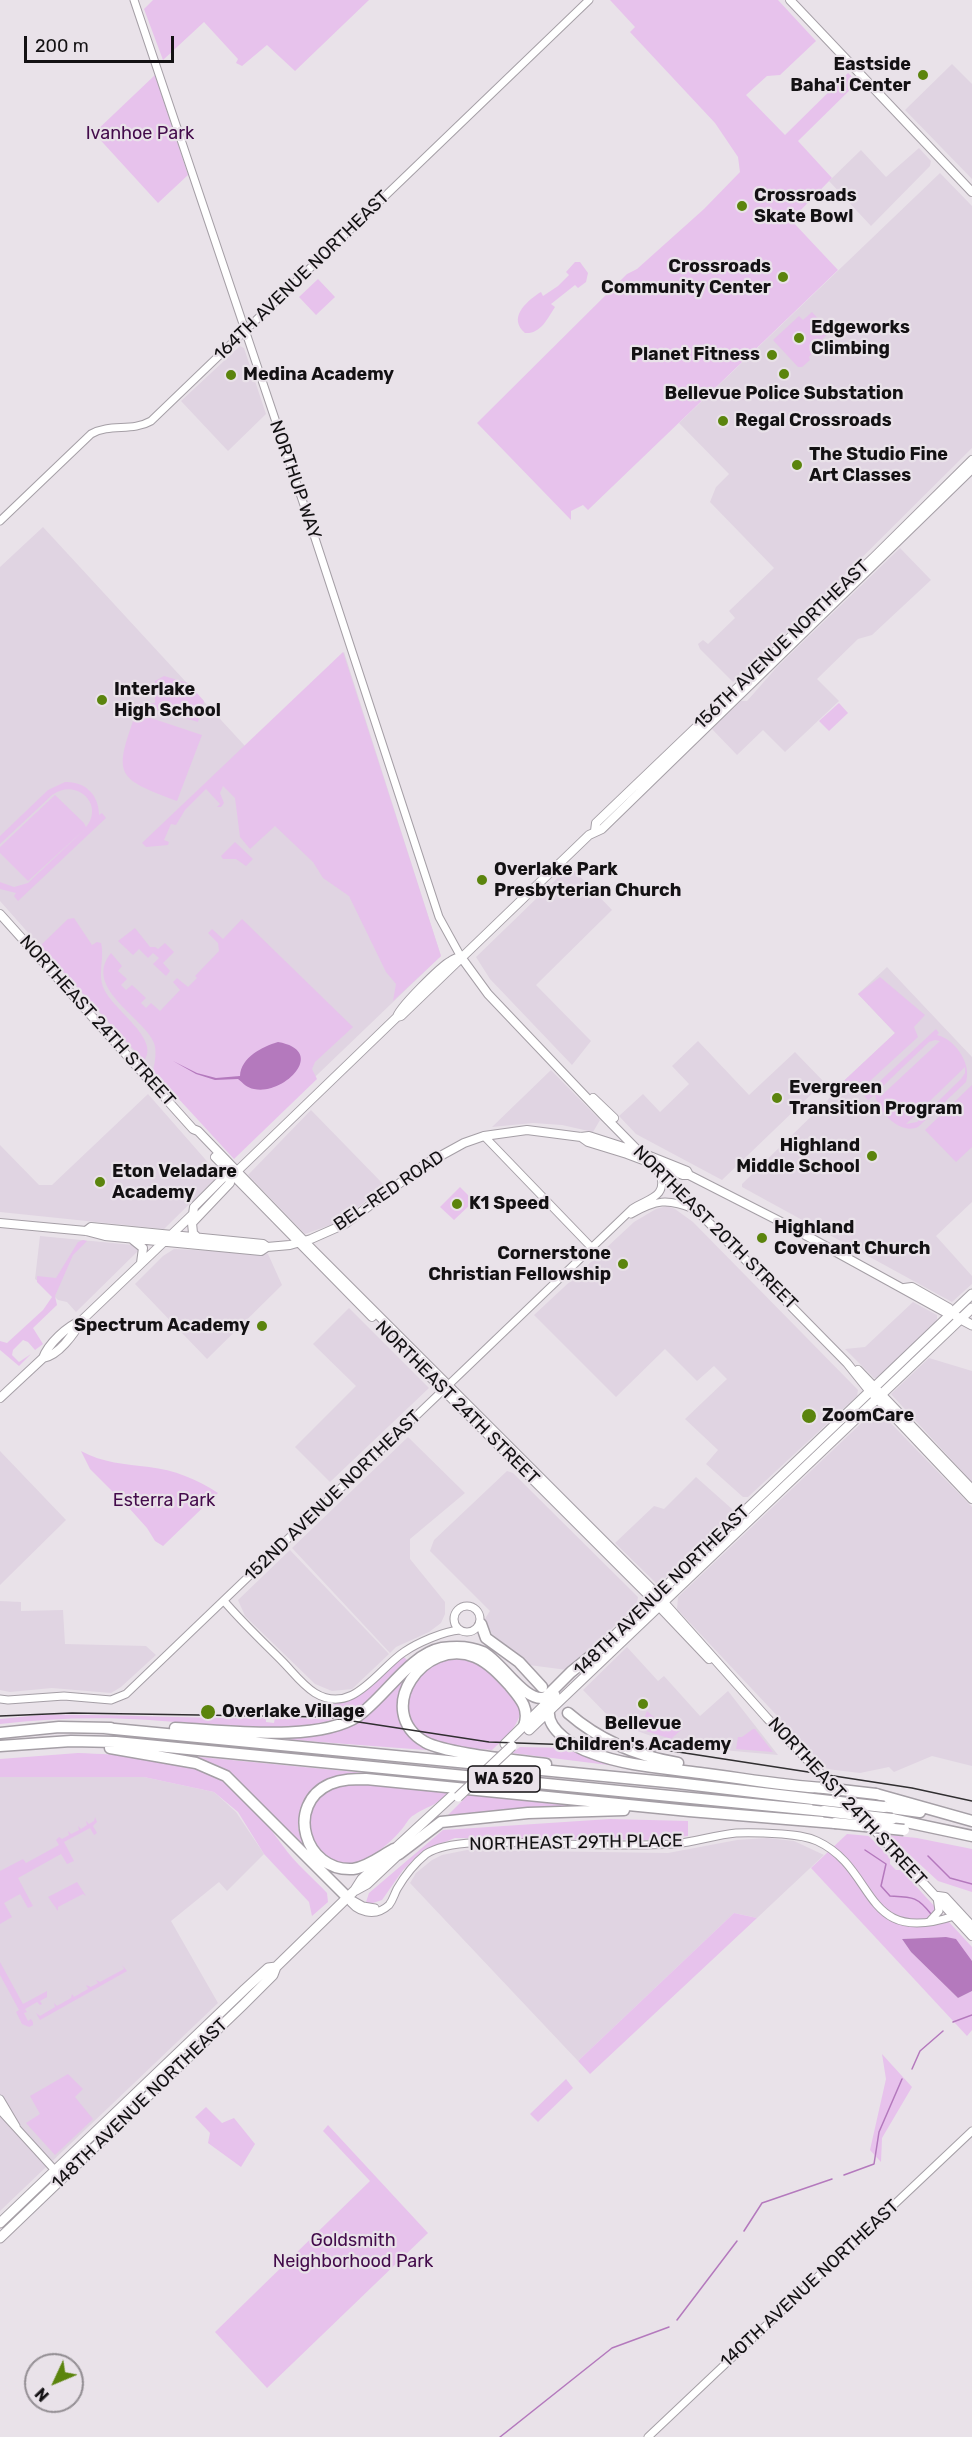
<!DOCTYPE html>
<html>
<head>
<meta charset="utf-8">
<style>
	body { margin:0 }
	#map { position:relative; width:972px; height:2437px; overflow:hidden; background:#e9e2e9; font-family:Rubik,sans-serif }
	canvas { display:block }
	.north { position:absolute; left:24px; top:2353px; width:60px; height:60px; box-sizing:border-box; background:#e9e2e9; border:2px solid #938e93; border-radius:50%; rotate:226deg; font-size:16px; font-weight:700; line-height:24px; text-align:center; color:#131113 }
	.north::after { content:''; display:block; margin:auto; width:21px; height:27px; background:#5b840d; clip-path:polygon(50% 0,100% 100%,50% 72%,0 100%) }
	.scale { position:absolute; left:24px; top:36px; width:150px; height:27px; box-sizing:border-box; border:3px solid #131113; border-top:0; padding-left:8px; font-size:18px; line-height:21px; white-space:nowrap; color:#131113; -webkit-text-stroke:4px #e9e2e9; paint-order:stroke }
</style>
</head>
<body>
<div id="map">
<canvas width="972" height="2437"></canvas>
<div class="north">N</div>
<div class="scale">200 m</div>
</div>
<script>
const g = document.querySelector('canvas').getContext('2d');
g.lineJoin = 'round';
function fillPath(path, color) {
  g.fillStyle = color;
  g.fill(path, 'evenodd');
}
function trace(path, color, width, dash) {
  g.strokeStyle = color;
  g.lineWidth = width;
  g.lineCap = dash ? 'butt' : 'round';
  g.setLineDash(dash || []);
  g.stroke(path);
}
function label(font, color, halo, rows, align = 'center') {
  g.font = font + ' Rubik,sans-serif';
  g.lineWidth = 4.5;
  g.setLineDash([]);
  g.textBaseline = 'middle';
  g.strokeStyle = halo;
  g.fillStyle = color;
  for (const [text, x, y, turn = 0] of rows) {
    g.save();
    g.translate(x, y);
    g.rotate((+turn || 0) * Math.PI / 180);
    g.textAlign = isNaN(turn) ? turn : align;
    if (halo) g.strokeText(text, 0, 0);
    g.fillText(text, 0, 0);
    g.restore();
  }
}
fillPath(new Path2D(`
	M952,64L972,84V179L905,110Z
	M919,148L931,161L930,166L871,226L829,181L861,150L886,177Z
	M940,173L972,206V448L787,632L733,682L700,649L698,644L703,640L708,644L735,618L729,611L774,568L710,502L716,487L729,474L679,423Z
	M240,346L244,348L266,414L228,451L181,401Z
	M43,527L245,746L344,652L441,956L243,1146L220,1140L141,1060L0,901V567Z
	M900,548L931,580L872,635L858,639L817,679L839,701L785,752L763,730L737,755L712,729L741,701H747L777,667Z
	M570,866L612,910L536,985L591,1041L572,1065L490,979L476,957Z
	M887,967L972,1057V1202L936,1236L972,1276V1284L952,1302L742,1187V1184L828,1100L833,1091L895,1033L858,994Z
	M698,1041L749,1095L795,1052L824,1082L722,1180L636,1134L619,1116L643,1094L660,1112L689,1084L672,1066Z
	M551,1070L600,1120L593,1132L562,1125L533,1123L492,1127Z
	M148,1094L219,1175L164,1229L0,1212V1145L39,1185H52Z
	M311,1110L385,1186L349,1214L333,1224L305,1234L248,1175Z
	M667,1206L675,1209L693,1222L858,1390L857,1396L748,1497H743L706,1464L718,1450L685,1419L727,1379L714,1366L697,1381L665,1349L616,1397L534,1315L634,1222L656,1209Z
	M40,1236L133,1245L139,1250L76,1312L67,1302L58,1300L52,1294L65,1265L51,1292L35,1279Z
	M174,1249L268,1254L282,1285L207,1359L135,1284L163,1256Z
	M913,1302L937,1315V1321L877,1378H874L845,1349L865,1347Z
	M349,1308L429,1388L330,1482L295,1447L356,1386L313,1344Z
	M929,1358L972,1371V1482L891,1394Z
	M879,1411L972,1507V1766L932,1756L894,1772L889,1767L860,1773L827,1769L677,1609L678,1597L873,1412Z
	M408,1437L465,1493L410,1539V1559L445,1602V1614L441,1623L429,1632L396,1647L390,1653L292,1548Z
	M0,1451L66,1520L0,1585Z
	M507,1471L513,1473L638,1597L637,1603L632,1610L567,1670L529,1665L492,1634L484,1620L490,1611L430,1551L434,1540Z
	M696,1477L732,1509L731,1516L661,1582L657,1584L615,1543L654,1506L664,1509Z
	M290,1550L389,1654L352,1689L332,1691L315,1684L245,1616L238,1600Z
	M0,1601L21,1602V1611L63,1610L65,1644L146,1646L156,1655L121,1687L111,1693L52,1688L10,1692L0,1690Z
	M627,1647L658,1681L664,1676L700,1716L728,1691L778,1755L679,1746L615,1723L583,1690Z
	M22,1776L144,1777L214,1792L236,1812L264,1854L227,1891L219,1882L171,1921L218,2003L0,2211V1777Z
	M767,1838L794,1841L824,1855L757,1918L734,1913L578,2061L410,1883L416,1873L432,1860L442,1855L467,1850L668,1853L737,1840Z`), '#e0d4e2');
fillPath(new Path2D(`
	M153,0H369L295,71L267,45L242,66L236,63L238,59L204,22L163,60L144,9Z
	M610,0H778L816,41L780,75L767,76L746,95L785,135L848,73L858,82L798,141L832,178L791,220L838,270L588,510L583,505L571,511V520L477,423L627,274L637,269L704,209L740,172L738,157L715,123L630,32L635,27Z
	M155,75L188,175L158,203L94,133Z
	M575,262H580L588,273L586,282L578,288L575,285L551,304L555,307C547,319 541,334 525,333C508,318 525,303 539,293L541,292L543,296L558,286L569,275L566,272Z
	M318,279L335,297L316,315L299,297Z
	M812,312L830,332L818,343L820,345L809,357L810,360L802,367H798L773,340L799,316L803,320Z
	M343,652L441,956L393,1001L396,984L386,972L349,896L323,878L313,862L275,826L250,849L240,837L235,798L223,786L220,793L224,803L221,807H217L220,804L206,789L185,810L176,825L171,824L164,840L169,842L168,845L146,847L142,843Z
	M164,676L188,683L204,701L198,722L155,709V706L132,707V704L155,703V681Z
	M839,703L848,713L829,731L819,721Z
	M136,713L202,735L177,801C116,778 113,776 136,713Z
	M65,782C85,781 99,795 99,815L102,813L106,818L18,901L14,896L16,893L0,889V882L14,887L28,883L86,828L28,881L0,853V847L55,795L84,823L86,827C105,804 76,777 52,795L0,844V836L48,790Z
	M235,842L253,859L246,866L236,859H223L221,856Z
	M74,918L92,945L97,942L101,943C105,958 97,974 104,989C113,1010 161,1039 144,1061L40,946L68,919Z
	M242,919L353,1027L315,1062L312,1069L317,1079L234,1159L153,1071C155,1062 157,1051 154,1043C144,1017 82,988 111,953L122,966L118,971L127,979L121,985L126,990L132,985L146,998L141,1003L146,1008L151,1003L160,1011L180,990L173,982L177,978L188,987L197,978L195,976L219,951L218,943L208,933L212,929L223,939Z
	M135,928L150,947H155L158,949L165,943L174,952L163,963L170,971L166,976L153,964L159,958L153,953L148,958L139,949L133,955L118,941Z
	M880,977L925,1015L914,1027L918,1037L859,1091L836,1093L833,1091L895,1033L858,994Z
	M936,1029L939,1033L937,1035C955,1039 972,1064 966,1082L918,1127C900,1135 878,1112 875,1095L868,1100L864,1096ZM935,1040L940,1041L880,1097V1092L883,1086L929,1042ZM965,1067V1073L961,1079L917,1122L906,1124Z
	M972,1085V1147L956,1162L925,1130Z
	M460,1187L474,1201L454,1220L440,1207Z
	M83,1240L87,1241L73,1255L55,1296L57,1305L33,1328L43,1344L35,1350L28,1342L23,1340L13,1350L12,1355L19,1362L31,1354L19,1366L0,1350V1341L7,1343L43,1310L52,1297L37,1282V1276L56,1278L78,1242Z
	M81,1451C103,1463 125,1464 149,1467C174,1470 197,1479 218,1493L163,1546L155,1541L147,1528L129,1508L90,1469Z
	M403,1656L409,1662L356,1711L351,1714L317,1710L361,1695Z
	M452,1658C489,1661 500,1681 521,1708C519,1727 505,1738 492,1750C473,1748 449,1749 432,1741C394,1723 404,1682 434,1663C438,1660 446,1659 452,1658Z
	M404,1679L405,1681L399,1714L439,1751L267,1738C296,1737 328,1738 354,1723C373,1712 389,1694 404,1679Z
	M647,1711L657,1720L682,1729L671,1739L640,1729Z
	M41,1715C117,1714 190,1719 266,1718V1722L274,1723L275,1717L340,1720C301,1738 197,1723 150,1720C99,1717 51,1718 0,1724V1719Z
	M753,1729H755L773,1752L736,1749L738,1737H742Z
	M520,1747L571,1748L768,1785L512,1753Z
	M78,1753C120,1755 169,1755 209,1773C240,1787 264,1820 283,1846C295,1863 313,1878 327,1893L328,1902L312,1916L309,1902L264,1854L238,1812L214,1792L144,1777H0V1759Z
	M190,1756L375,1774L328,1780L307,1796L300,1810L298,1829L308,1853L245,1788L223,1769L190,1758Z
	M368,1785L448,1793C433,1808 429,1805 414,1815C408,1818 406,1825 402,1829C392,1841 373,1858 358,1862C309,1876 288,1799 340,1786C349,1784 359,1785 368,1785Z
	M468,1795L623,1807L447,1816Z
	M95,1817L97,1822L93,1826L97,1833L94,1835L90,1828L64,1842L74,1861L67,1864L61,1854L18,1878L33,1906L28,1908L20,1894L4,1903L12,1917L0,1924V1871L23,1859L26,1863L59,1845L56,1840L59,1837L62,1839L69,1835L68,1831L71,1834L79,1830L78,1826L81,1829L87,1825L86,1821L89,1824L94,1821Z
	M610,1819L688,1821V1836L648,1840L455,1838L424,1850L403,1870L382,1900L370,1904L366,1902L369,1893L443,1830Z
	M847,1834L869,1836L890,1858V1864L896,1870H901L972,1947V1961L946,1937L902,1939L911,1952L958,1998L972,1991V2030L967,2036L811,1868Z
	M888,1835L917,1838L972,1849V1892L938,1881Z
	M77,1882L86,1896L83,1894L58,1907V1911L48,1897Z
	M734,1913L757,1918L590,2074L578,2061Z
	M0,1962L23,2004L47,1991V1997L40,2001L42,2004L40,2005L37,2002L25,2009L27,2012L24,2013L28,2021L31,2019L33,2022V2025L29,2027L22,2024L16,2012L19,2010L0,1975Z
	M122,1965L127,1971L40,2020L36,2013L40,2016L55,2007L54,2003L57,2006L71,1998L72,1994L74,1997L88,1989L86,1985L91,1987L98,1983L96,1980L100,1982L124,1969Z
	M882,2054L912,2087L882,2138L881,2162L870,2150L886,2079Z
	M68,2074L83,2089L75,2097L93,2119L55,2155L26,2123L40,2114L30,2096Z
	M566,2079L573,2088L538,2122L530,2114Z
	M206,2107L222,2123L234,2118L255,2144L241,2167L208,2143L210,2133L195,2117Z
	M328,2125L428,2233L267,2388L215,2332L370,2181L323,2131Z`), '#e7c2ec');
fillPath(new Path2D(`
	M278,1042C329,1051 283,1096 254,1089C247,1088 243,1083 238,1079L215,1080L196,1074L173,1061L197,1073L216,1078L240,1076C241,1057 262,1047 278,1042Z
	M946,1937L956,1939L972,1961V1991L958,1998L911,1952L902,1939Z`), '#b479bd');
trace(new Path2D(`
	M865,1850L886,1864L881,1886L890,1896C912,1897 917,1896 931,1914
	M928,1856L950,1878L972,1884
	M953,2022L972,2015
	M912,2069L920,2051L943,2031
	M844,2175L874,2164L879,2132L902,2079
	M744,2231L762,2203L832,2179
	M677,2320L737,2241
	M500,2437L612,2348L669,2327`), '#b479bd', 1.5);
const tertiary = new Path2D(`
	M134,0L311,526L439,917L461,957
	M0,521L91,434C110,423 132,432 151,421L589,0
	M484,1136L592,1248
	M631,1214C656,1200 667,1198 694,1209
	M224,1601C242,1622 262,1641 282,1661C292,1671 302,1685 315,1693C353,1716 378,1669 404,1652C417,1643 444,1631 460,1630
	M454 1619a13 13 0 1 1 26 0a13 13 0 1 1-26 0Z
	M0,1699L8,1700L64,1696L111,1700L126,1694L632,1209C648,1198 668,1198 660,1173
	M347,1897C356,1913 375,1918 389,1905C393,1900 394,1895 397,1889C404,1877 415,1863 426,1854C453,1836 527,1844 560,1844C598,1845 636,1846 674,1844C695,1842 715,1835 736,1833C751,1832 767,1833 782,1834C794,1835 806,1836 817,1841C878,1869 861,1947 954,1916
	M347,1897L363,1906L375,1908
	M930,1921L939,1911L937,1897
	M0,2099L16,2126
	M0,2110L62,2178
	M648,2437L972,2131`);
const secondary = new Path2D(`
	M790,0L972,192
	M595,831L596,823L874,557L972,460
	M0,914L193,1129L198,1131L312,1249L652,1589L767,1718L850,1804
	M461,957L488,994L603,1115L847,1363L867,1388L972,1499
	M397,1017C398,1009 441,966 451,961C453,959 457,958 460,957
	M593,1098L614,1118
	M581,1137L588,1142L627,1154L683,1175H689
	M215,1157L372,1317
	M0,1223L86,1231L105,1236L261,1251L267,1247L290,1245L311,1239L345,1224L424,1165L464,1143L484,1136L527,1130L581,1137L589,1136L642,1153L687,1171L689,1175L787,1225L945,1312L952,1314
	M86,1231L91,1227L263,1244L267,1247
	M199,1239L193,1233L192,1223L230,1183V1178
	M133,1240L143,1248L141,1263
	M904,1288L912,1287L949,1308L952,1314
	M43,1358C58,1356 74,1334 81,1321L193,1214L194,1207L224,1177L230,1178L397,1017L401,1016L589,835L602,829L972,469
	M858,1370L972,1489
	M431,1378L652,1599L709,1659
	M0,1398L43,1358C48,1344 67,1326 81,1321
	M869,1824L972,1936
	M938,1896L945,1897L972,1926`);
const primary = new Path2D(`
	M957,1317L972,1325
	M594,1655L972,1294
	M529,1730L972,1308
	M505,1744L555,1695
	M356,1890L367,1884L402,1851
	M0,2223L245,1989L268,1968L276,1967
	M0,2238L243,2005L273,1975L276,1967L355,1890L362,1879L452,1796`);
const motorway = new Path2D(`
	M481,1624L486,1638L519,1662L542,1687
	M549,1710C546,1730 576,1748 592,1753C626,1766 664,1768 700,1773C741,1778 783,1786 824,1788
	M568,1713C599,1740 637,1756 678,1763
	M524,1726C530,1709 521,1699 510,1686C500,1675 489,1663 475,1657C424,1636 372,1711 425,1742C447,1754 518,1760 546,1764
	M104,1728L677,1783L813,1799
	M175,1728C225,1730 317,1743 358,1716C385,1697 410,1654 442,1648C456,1646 470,1646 483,1652C502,1662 526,1705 546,1697L571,1672L597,1651
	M0,1733L59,1727L111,1728
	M0,1746L71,1741L116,1742L824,1811
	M110,1748L196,1763L226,1776L347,1897
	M876,1794L972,1821
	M884,1807L920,1812
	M892,1819L972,1836
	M394,1849C381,1856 368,1867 353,1869C304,1872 285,1804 330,1784C342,1779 354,1779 366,1779L689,1811L835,1823
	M399,1854L441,1822L528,1813L624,1810`);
trace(tertiary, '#a59fa6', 9);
trace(secondary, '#a59fa6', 10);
trace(primary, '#a59fa6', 11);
trace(motorway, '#a59fa6', 13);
trace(tertiary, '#fff', 7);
trace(secondary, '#fff', 8);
trace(primary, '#fff', 9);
trace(motorway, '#fff', 10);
trace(new Path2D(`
	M0,1716L72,1713L326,1717L489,1742L631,1747L672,1751L912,1788L972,1801`), '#302e30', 1.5);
const primaryBridge = new Path2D(`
	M458,1797L512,1746`);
const motorwayBridge = new Path2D(`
	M824,1788L876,1794
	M813,1799L884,1807
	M824,1811L892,1819
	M835,1823L904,1830`);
trace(primaryBridge, '#a59fa6', 11, []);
trace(motorwayBridge, '#a59fa6', 13, []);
trace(primaryBridge, '#fff', 9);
trace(motorwayBridge, '#fff', 10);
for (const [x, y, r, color] of [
	[923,75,6,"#5b840d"],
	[742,206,6,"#5b840d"],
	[783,277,6,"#5b840d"],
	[799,338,6,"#5b840d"],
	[772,355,6,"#5b840d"],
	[784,374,6,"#5b840d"],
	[231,375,6,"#5b840d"],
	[723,421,6,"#5b840d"],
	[797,465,6,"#5b840d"],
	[102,700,6,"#5b840d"],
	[482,880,6,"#5b840d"],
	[777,1098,6,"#5b840d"],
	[872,1156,6,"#5b840d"],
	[100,1182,6,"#5b840d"],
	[457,1204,6,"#5b840d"],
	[762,1238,6,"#5b840d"],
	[623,1264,6,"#5b840d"],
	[262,1326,6,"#5b840d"],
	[809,1416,8,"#5b840d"],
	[643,1704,6,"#5b840d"],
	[208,1712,8,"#5b840d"]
]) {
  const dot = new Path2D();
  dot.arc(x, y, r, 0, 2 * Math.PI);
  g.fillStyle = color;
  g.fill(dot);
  trace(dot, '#e9e2e9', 2);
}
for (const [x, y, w] of [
	[504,1779,72]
]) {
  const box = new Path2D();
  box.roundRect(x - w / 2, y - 13, w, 26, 4.5);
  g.fillStyle = '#e9e2e9';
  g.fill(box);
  trace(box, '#131113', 1.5);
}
label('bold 16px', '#131113', null, [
	["WA 520",504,1779]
]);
label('bold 18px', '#131113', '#e9e2e9', [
	["Eastside",911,65,"right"],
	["Baha'i Center",911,86,"right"],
	["Crossroads",754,196],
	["Skate Bowl",754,217],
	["Crossroads",771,267,"right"],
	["Community Center",771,288,"right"],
	["Edgeworks",811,328],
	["Climbing",811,349],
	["Planet Fitness",760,355,"right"],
	["Medina Academy",243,375],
	["Bellevue Police Substation",784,394,"center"],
	["Regal Crossroads",735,421],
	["The Studio Fine",809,455],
	["Art Classes",809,476],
	["Interlake",114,690],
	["High School",114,711],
	["Overlake Park",494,870],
	["Presbyterian Church",494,891],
	["Evergreen",789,1088],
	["Transition Program",789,1109],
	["Highland",860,1146,"right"],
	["Middle School",860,1167,"right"],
	["Eton Veladare",112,1172],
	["Academy",112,1193],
	["K1 Speed",469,1204],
	["Highland",774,1228],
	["Covenant Church",774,1249],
	["Cornerstone",611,1254,"right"],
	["Christian Fellowship",611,1275,"right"],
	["Spectrum Academy",250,1326,"right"],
	["ZoomCare",822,1416],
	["Overlake Village",222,1712],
	["Bellevue",643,1724,"center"],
	["Children's Academy",643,1745,"center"]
], 'left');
label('18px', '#430b4b', '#e9e2e9', [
	["Ivanhoe Park",140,134],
	["Esterra Park",164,1501],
	["Goldsmith",353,2241],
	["Neighborhood Park",353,2262]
]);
label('18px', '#131113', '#e9e2e9', [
	["164TH AVENUE NORTHEAST",302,276,-44],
	["NORTHUP WAY",295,480,71],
	["156TH AVENUE NORTHEAST",782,645,-44],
	["NORTHEAST 24TH STREET",97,1021,48],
	["BEL-RED ROAD",389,1191,-34],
	["NORTHEAST 20TH STREET",715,1228,45],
	["NORTHEAST 24TH STREET",457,1403,45],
	["152ND AVENUE NORTHEAST",333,1496,-44],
	["148TH AVENUE NORTHEAST",662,1591,-44],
	["NORTHEAST 24TH STREET",847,1802,47],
	["NORTHEAST 29TH PLACE",576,1843,-1],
	["148TH AVENUE NORTHEAST",140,2104,-44],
	["140TH AVENUE NORTHEAST",810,2284,-43]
]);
</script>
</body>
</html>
